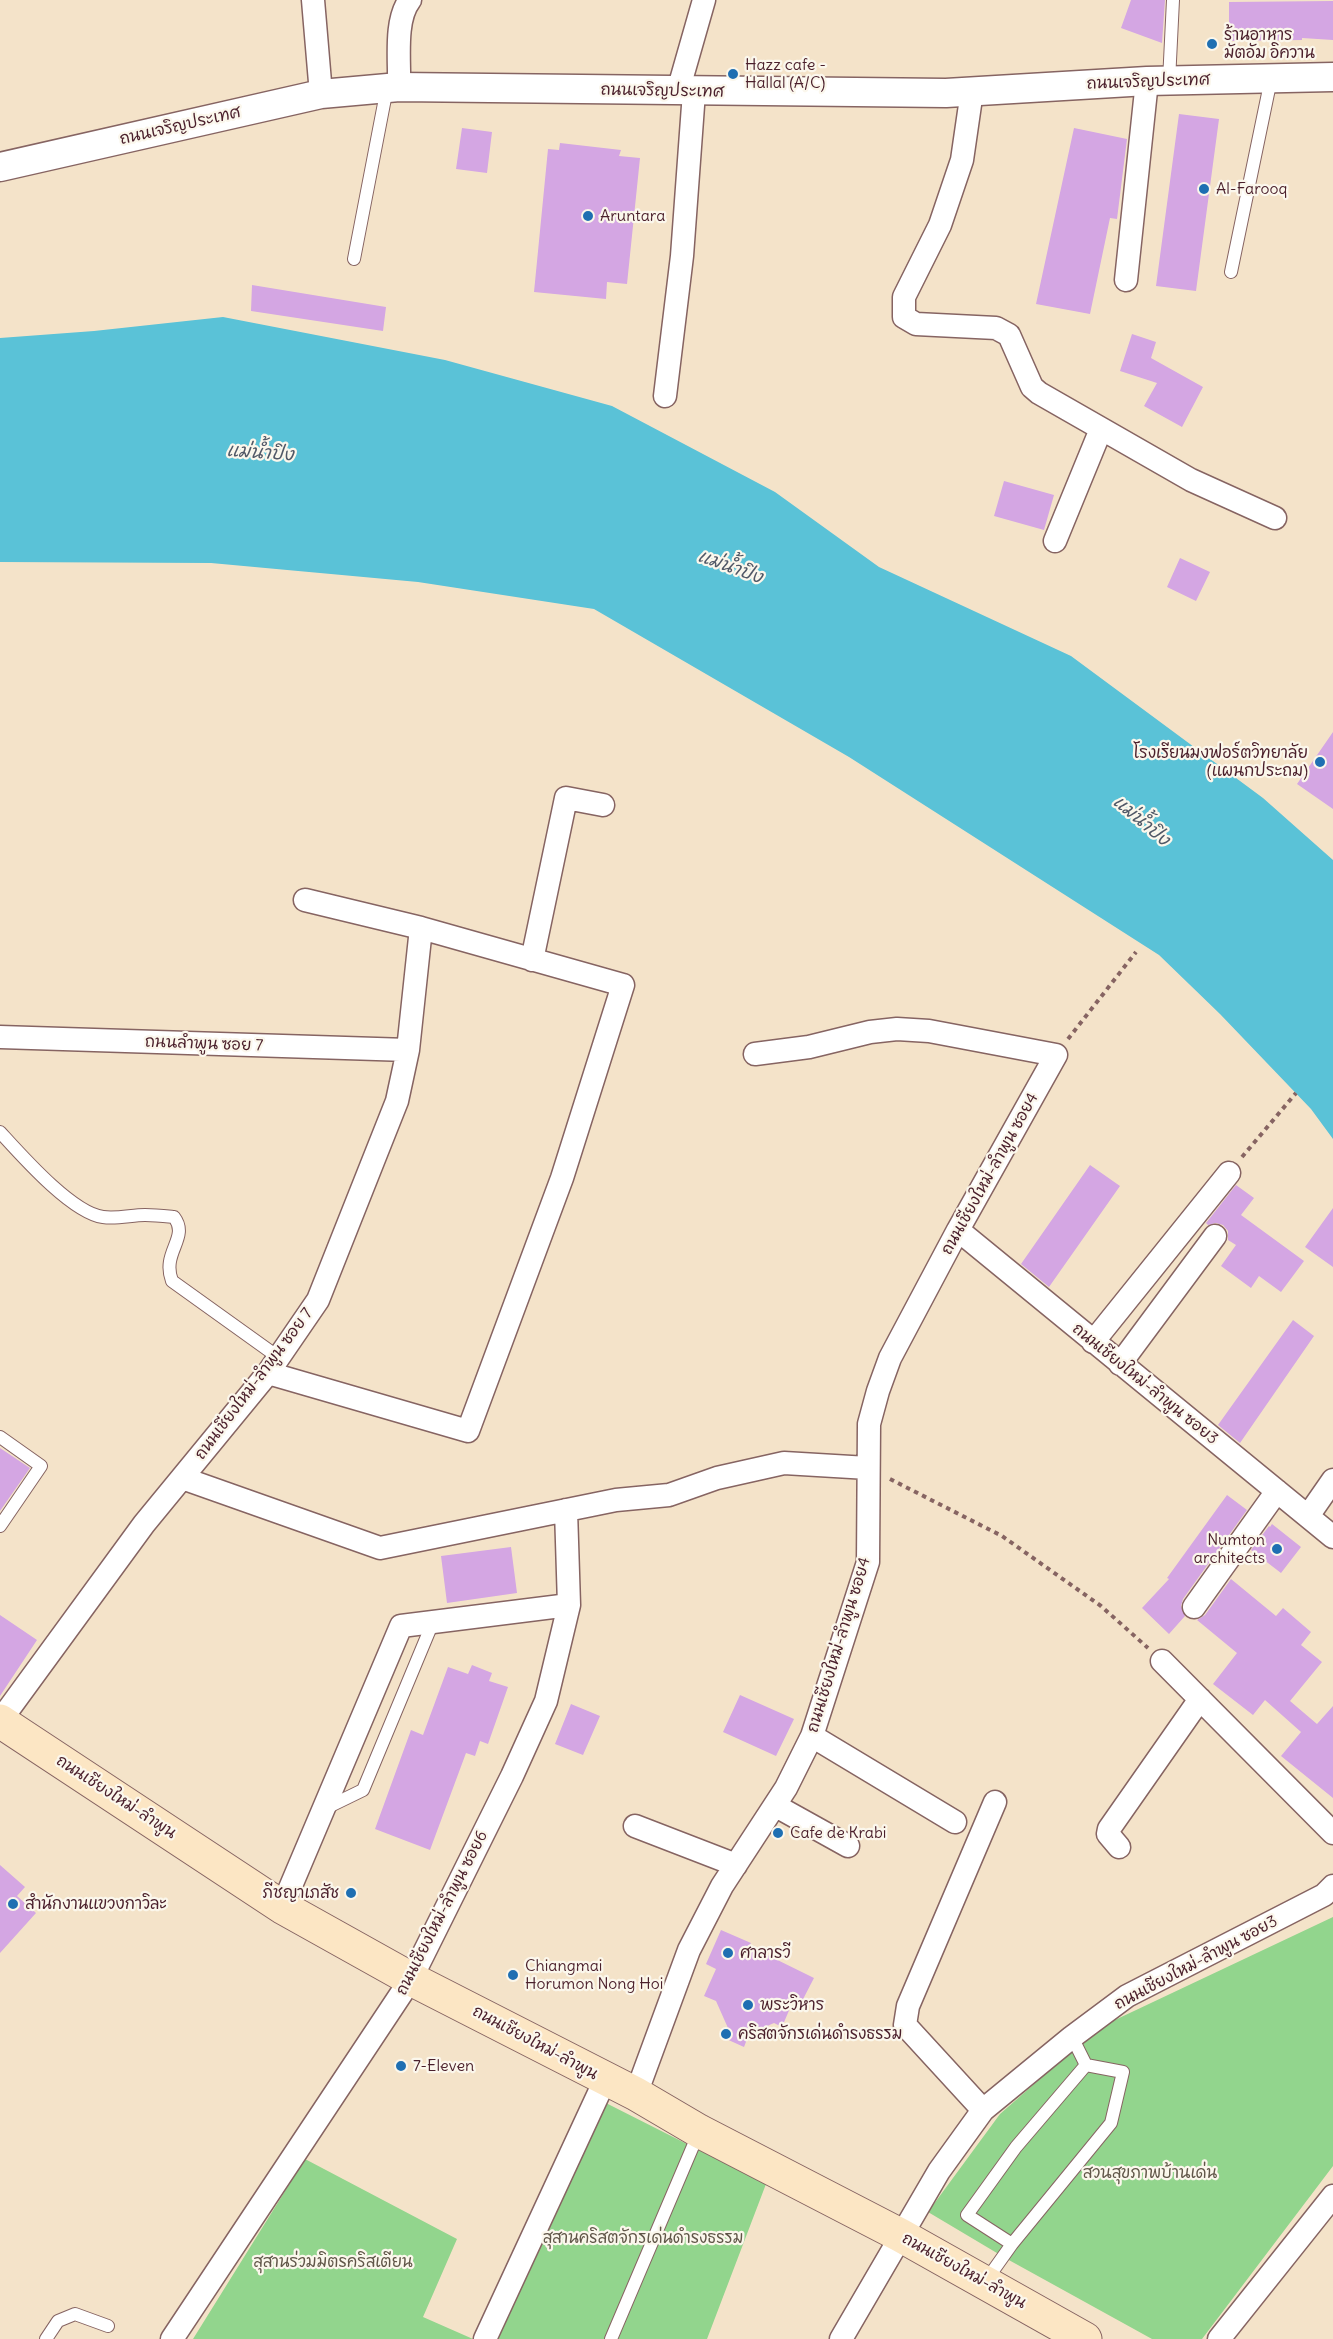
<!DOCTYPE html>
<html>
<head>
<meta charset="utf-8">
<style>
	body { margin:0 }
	canvas { display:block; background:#f4e3c9 }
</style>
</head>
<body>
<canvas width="1333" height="2339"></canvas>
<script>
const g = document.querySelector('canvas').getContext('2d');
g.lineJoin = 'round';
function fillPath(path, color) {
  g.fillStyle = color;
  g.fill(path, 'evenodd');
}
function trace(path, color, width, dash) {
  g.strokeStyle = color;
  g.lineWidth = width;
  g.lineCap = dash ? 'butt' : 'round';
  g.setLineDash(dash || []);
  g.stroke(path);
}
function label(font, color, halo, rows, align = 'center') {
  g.font = font + ' Delius,"Playpen Sans Thai",sans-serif';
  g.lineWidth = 4.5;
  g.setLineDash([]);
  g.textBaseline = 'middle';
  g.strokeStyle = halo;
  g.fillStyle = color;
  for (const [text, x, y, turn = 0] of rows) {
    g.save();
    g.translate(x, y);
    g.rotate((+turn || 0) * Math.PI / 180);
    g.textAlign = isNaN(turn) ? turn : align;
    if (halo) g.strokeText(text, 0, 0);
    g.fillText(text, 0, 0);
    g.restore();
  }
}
fillPath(new Path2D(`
	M1333,1917V2166L1202,2339H1152L1007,2259L928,2212L1000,2114L1098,2028Z
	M600,2100L766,2184L707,2339H492Z
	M305,2159L457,2239L423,2317L473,2339H193Z`), '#92d58d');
fillPath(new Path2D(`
	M223,317L445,360L612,406L775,492L879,567L1071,656L1263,798L1333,860V1139L1311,1109L1220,1014L1159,955L849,757L594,609L418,582L211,563L0,562V338L94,331Z`), '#5ac2d7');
fillPath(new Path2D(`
	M1131,0H1165L1162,43L1121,28Z
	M1333,1V40L1302,38V40L1229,41V2Z
	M1179,114L1219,119L1196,291L1156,286Z
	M462,128L492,132L487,173L456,169Z
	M1074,128L1127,139L1117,219L1110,218L1090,314L1036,304Z
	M560,143L621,150L619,156L640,158L627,284L607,282L606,299L534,292L548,149L559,150Z
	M252,285L386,307L383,331L251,311Z
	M1132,334L1156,342L1151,358L1203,387L1182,427L1144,406L1157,383L1120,371Z
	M1004,481L1054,495L1044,530L994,516Z
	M1180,558L1210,572L1196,601L1167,587Z
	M1333,732V809L1297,784Z
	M1090,1165L1120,1186L1049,1287L1021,1264Z
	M1236,1185L1254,1198L1241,1215L1304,1261L1281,1292L1259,1276L1251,1288L1221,1266L1236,1245L1228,1240V1231L1223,1225L1216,1223L1208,1225L1206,1223Z
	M1333,1208V1267L1305,1247Z
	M1293,1320L1314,1336L1240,1443L1218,1425Z
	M0,1448L30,1468L0,1511Z
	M1227,1495L1247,1510L1183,1599L1181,1606L1185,1616L1169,1634L1142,1608L1169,1579L1167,1578Z
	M1272,1524L1301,1547L1281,1573L1251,1550L1269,1526L1270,1527Z
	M511,1547L517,1593L447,1603L441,1556Z
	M1231,1579L1276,1616L1283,1608L1311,1632L1301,1645L1322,1662L1290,1701L1317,1724L1333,1706V1798L1281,1756L1301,1732L1265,1700L1253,1715L1213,1684L1237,1653L1197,1620L1205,1615Z
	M0,1615L37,1640L0,1696Z
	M472,1665L492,1673L489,1681L508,1687L488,1744L480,1741L475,1756L466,1753L430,1850L375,1829L411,1730L423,1735L448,1667L468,1674Z
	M740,1695L794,1719L776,1756L723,1732Z
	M571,1704L600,1716L583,1755L555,1744Z
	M0,1865L25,1887L17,1896L36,1913L0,1953Z
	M721,1930L751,1943L749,1946L814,1978L800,2005L793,2001L782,2027L774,2023L749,2034L744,2047L724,2038L728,2028L716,2001L704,1996L716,1969L706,1964Z`), '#d4a6e3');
const service = new Path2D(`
	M1169,81L1173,0
	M354,259L387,88
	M1231,272L1271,79
	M0,1132C22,1156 72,1213 103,1217C117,1219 132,1215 145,1215C155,1215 164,1216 174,1217C190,1238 161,1252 172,1281L278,1357
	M0,1437L41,1466L0,1526
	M324,1809L363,1790L433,1622
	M1072,2037L1086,2065
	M1086,2065L1123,2072L1111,2123L1012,2244L967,2215L1016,2147Z
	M985,2282L1012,2244
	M46,2339L58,2321L75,2314L108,2326
	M611,2339L699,2132`);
const minor = new Path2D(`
	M313,0L321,94
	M399,87C400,62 394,20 410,0
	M678,91L704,0
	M972,91L962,160L940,225L904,297V317L916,324L996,328L1009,335L1032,387L1039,393L1191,480L1275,518
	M1126,280L1147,81
	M665,396L682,256L694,92
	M1055,541L1101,429
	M532,960L566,798L603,805
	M0,1037L408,1050
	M958,1230L1333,1537
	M1093,1342L1229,1173
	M1120,1364L1215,1236
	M268,1373L468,1431L562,1178L623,985L421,928L305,900
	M182,1478L380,1548L616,1500L669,1495L717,1478L784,1463L868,1468
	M566,1510L569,1605
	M1308,1516L1333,1480
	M1194,1607L1277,1491
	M1162,1661L1333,1833
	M0,1721L144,1524L268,1373L318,1300L397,1101L408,1050L421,928
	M812,1736L955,1822
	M776,1806L848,1846
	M635,1826L736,1865
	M1119,1847L1108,1834L1109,1829L1200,1699
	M636,2094L689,1950L722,1886L786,1788L812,1736L868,1562L869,1424L878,1391L890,1358L958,1230L1056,1055L929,1031L897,1029L870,1032L809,1047L755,1054
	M983,2110L905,2025L908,2006L995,1802
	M172,2339L411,1979L512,1776L546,1701L569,1605L401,1626L282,1907
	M485,2339L605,2080
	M841,2339L939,2171L983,2110L1072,2037L1127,1996L1324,1895L1333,1886
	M1219,2339L1333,2196`);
const tertiary = new Path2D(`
	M0,167L321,94L399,87L946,93L1147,81L1333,77`);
const secondary = new Path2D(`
	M0,1721L282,1907L411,1979L636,2094L699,2131L900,2235L1085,2339`);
trace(service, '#866462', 14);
trace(minor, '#866462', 25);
trace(tertiary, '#866462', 31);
trace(secondary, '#866462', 35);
trace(new Path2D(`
	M1068,1039L1136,952
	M1242,1157L1296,1093
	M890,1479L1002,1536L1101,1606L1148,1648`), '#866462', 4, [4.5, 4.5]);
trace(service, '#fff', 12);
trace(minor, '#fff', 22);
trace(tertiary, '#fff', 28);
trace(secondary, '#fce6c4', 33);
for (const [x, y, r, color] of [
	[1212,44,6,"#1f6fb2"],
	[733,74,6,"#1f6fb2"],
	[1204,189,6,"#1f6fb2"],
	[588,216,6,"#1f6fb2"],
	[1320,762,6,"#1f6fb2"],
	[1277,1549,6,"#1f6fb2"],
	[778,1833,6,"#1f6fb2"],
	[351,1893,6,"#1f6fb2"],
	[13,1904,6,"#1f6fb2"],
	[728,1953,6,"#1f6fb2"],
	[513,1975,6,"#1f6fb2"],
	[748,2005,6,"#1f6fb2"],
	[726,2034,6,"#1f6fb2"],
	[401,2066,6,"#1f6fb2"]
]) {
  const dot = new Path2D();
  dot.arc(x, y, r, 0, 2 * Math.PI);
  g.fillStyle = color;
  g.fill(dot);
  trace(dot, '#fbf7ec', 2);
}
label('16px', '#4a1f2b', '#fbf7ec', [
	["ร้านอาหาร",1224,35],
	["มัตอัม อิควาน",1224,53],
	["Hazz cafe -",745,65],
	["Hallal (A/C)",745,83],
	["Al-Farooq",1216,189],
	["Aruntara",600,216],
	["โรงเรียนมงฟอร์ตวิทยาลัย",1308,753,"right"],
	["(แผนกประถม)",1308,771,"right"],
	["Numton",1265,1540,"right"],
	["architects",1265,1558,"right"],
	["Cafe de Krabi",790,1833],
	["ภีชญาเภสัช",339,1893,"right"],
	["สำนักงานแขวงกาวิละ",25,1904],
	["ศาลารวี",740,1953],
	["Chiangmai",525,1966],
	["Horumon Nong Hoi",525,1984],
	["พระวิหาร",760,2005],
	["คริสตจักรเด่นดำรงธรรม",738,2034],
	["7-Eleven",413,2066]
], 'left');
label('16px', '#4a1f2b', '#fbf7ec', [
	["ถนนเจริญประเทศ",1148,82,-2],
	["ถนนเจริญประเทศ",662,91,1],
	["ถนนเจริญประเทศ",180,126,-13],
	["ถนนลำพูน ซอย 7",204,1044,2],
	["ถนนเชียงใหม่-ลำพูน ซอย4",990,1174,-61],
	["ถนนเชียงใหม่-ลำพูน ซอย 7",254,1384,-53],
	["ถนนเชียงใหม่-ลำพูน ซอย3",1145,1384,39],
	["ถนนเชียงใหม่-ลำพูน ซอย4",839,1645,-73],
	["ถนนเชียงใหม่-ลำพูน",116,1797,33],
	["ถนนเชียงใหม่-ลำพูน ซอย6",442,1913,-63],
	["ถนนเชียงใหม่-ลำพูน ซอย3",1196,1963,-28],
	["ถนนเชียงใหม่-ลำพูน",535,2043,28],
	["ถนนเชียงใหม่-ลำพูน",964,2271,29]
]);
label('16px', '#605648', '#fbf7ec', [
	["สวนสุขภาพบ้านเด่น",1150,2173],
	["สุสานคริสตจักรเด่นดำรงธรรม",643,2238],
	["สุสานร่วมมิตรคริสเตียน",333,2262]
]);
label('italic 18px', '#505867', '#fbf7ec', [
	["แม่น้ำปิง",260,453,4],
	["แม่น้ำปิง",730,567,20],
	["แม่น้ำปิง",1141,821,40]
]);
</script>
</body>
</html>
